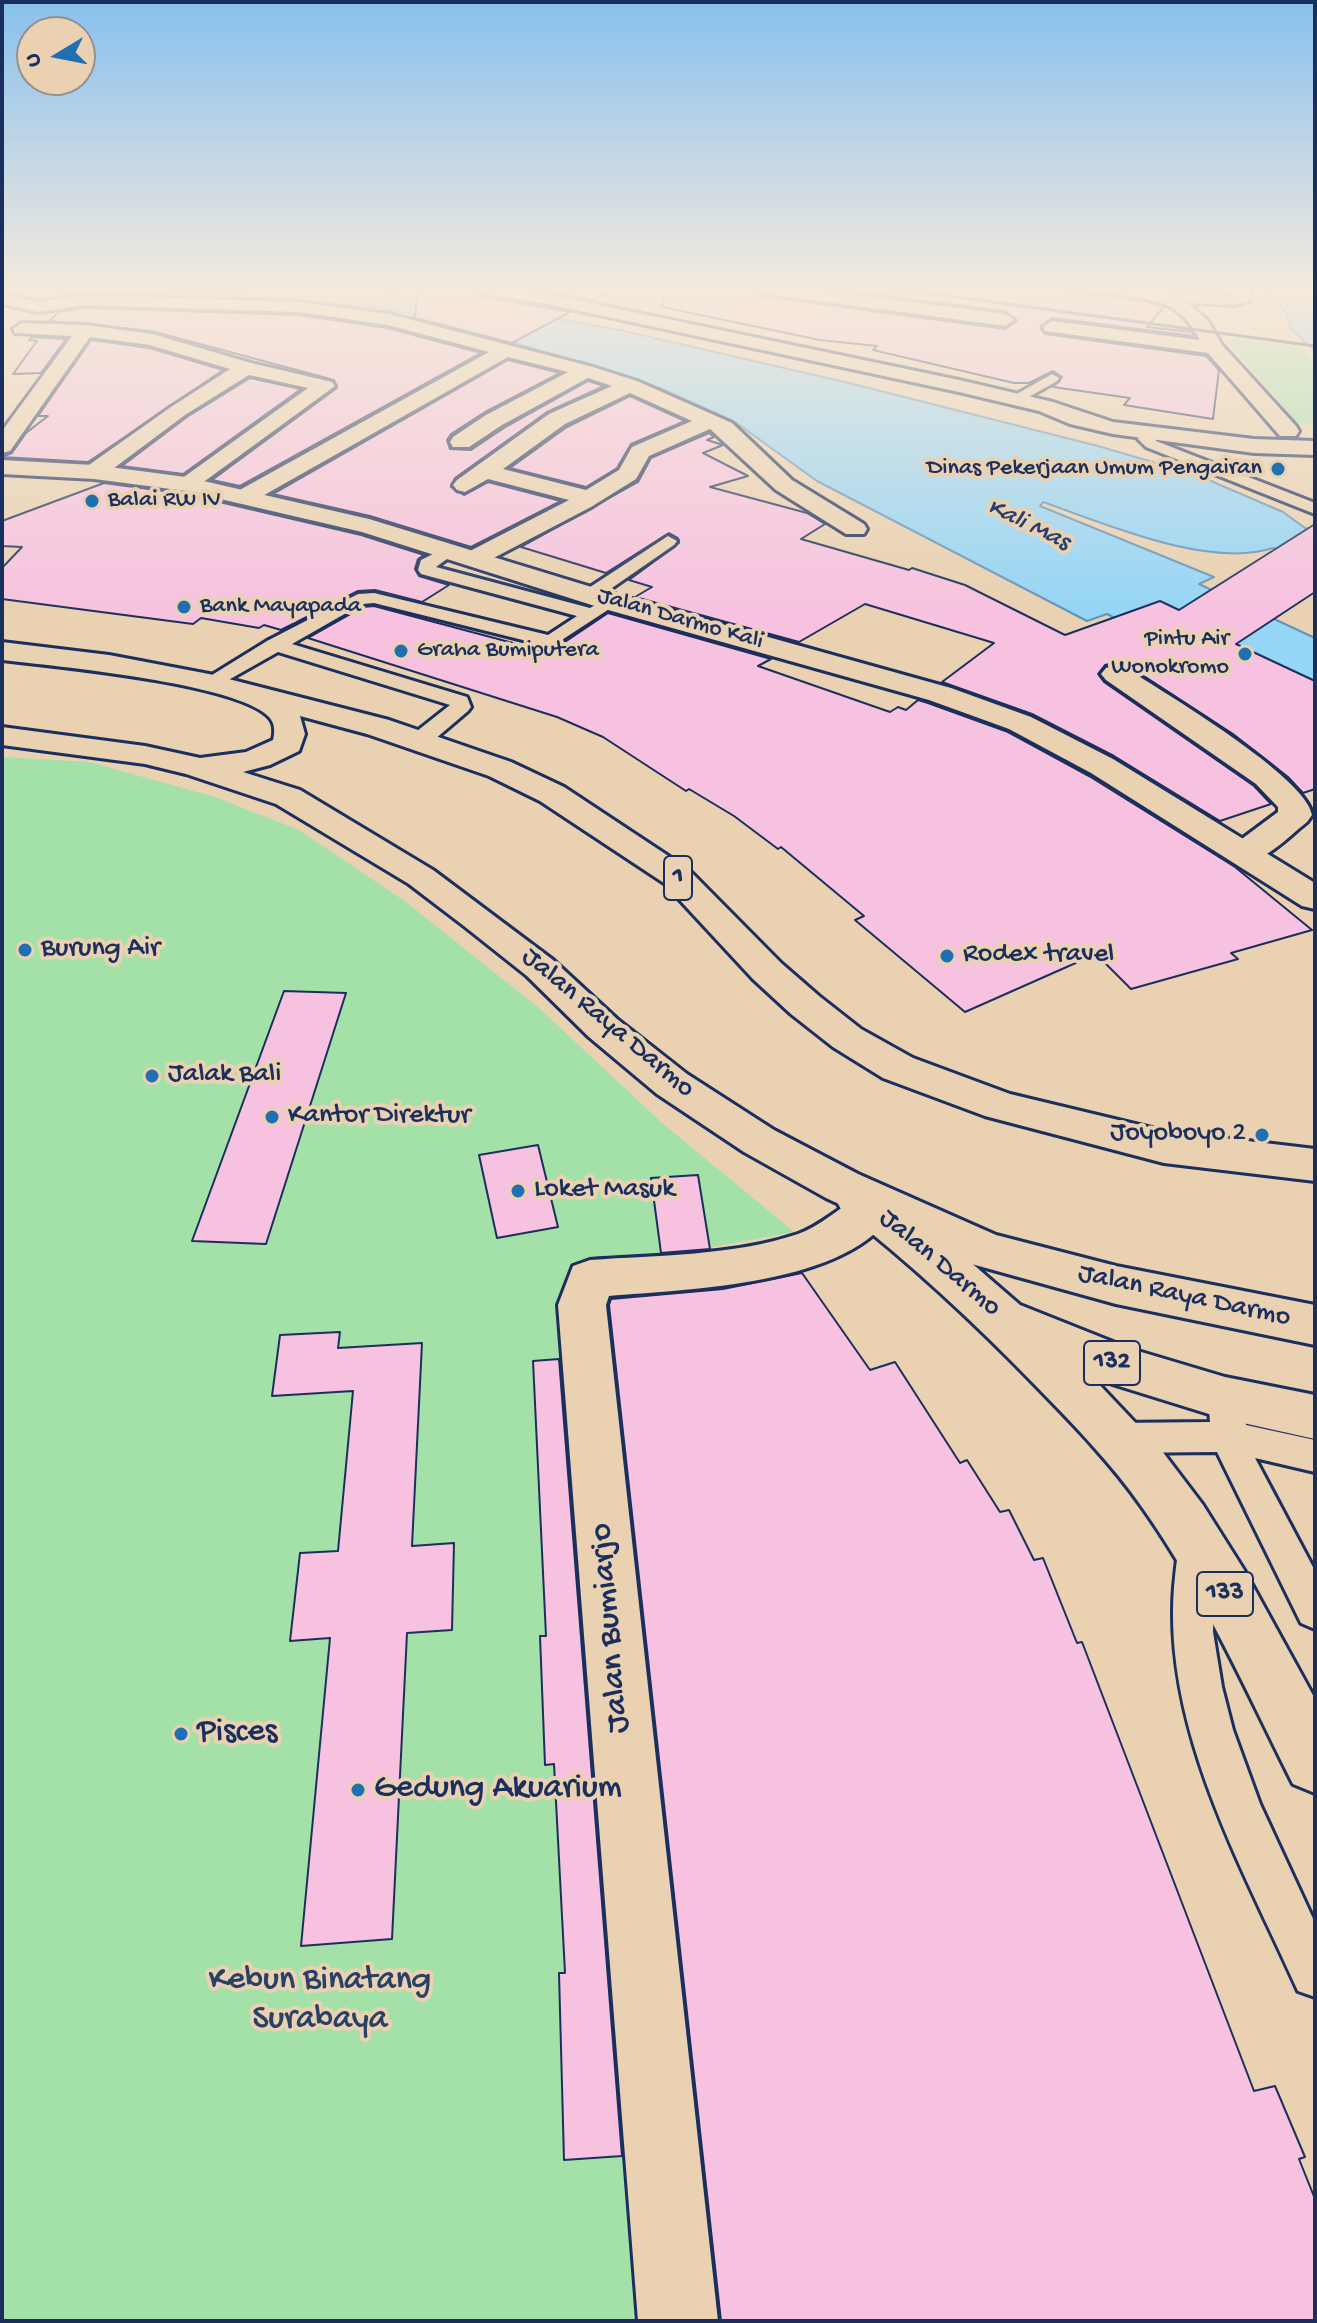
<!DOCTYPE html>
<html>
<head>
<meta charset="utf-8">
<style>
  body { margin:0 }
  #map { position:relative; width:1317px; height:2323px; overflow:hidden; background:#e9d1b1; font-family:"Gochi Hand",sans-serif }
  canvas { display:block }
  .frame { position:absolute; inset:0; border:4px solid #1b2f5e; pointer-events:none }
  .north { position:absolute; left:16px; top:16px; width:80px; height:80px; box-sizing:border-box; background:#e9d1b1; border:2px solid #979090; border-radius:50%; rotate:260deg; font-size:22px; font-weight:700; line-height:32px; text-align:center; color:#1b2f5e }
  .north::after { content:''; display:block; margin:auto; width:28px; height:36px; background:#1f6fb2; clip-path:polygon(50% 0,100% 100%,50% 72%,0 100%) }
</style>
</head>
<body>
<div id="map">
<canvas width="1317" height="2323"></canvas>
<div class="frame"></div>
<div class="north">U</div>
</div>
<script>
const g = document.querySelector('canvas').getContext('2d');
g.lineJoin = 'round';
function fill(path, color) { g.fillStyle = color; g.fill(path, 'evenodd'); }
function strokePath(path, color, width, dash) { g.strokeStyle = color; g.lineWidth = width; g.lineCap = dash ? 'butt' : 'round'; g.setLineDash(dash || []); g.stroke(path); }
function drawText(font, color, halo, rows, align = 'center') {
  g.font = font + ' "Gochi Hand",sans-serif'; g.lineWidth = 8; g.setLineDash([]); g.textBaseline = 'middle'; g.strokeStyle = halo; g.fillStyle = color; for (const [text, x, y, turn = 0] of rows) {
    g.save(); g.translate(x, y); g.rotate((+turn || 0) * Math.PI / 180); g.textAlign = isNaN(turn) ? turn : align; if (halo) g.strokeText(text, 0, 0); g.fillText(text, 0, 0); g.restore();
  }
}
const green = new Path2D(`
  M1226,338L1300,347L1315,361V423H1297Z
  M2,757L89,762L215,797L299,830L406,902L539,1008L661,1122L794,1232L570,1273L604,1629L663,2321H2Z`);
const water = new Path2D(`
  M2,288H379L484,305L624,331L849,383L1098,446L1197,475L1283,512L1305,528L1315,531L1313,561L1273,548C1209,569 1106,524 1043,502L1040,506L1214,577L1199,584L1315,638V720L1107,614L1087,621L817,481L735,422L660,388L446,321L382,308L230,295L145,291L2,293Z
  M1250,288H1315V351L1291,329L1286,314L1274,296Z`);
const building = new Path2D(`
  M418,288H468L480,296L570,312L512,343L412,317H415Z
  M522,288H616L593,300Z
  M664,288H749L761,296L1005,329L1017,321L1005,311L825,288H1057L1148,302L1164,307L1147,327L1192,332L1194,336L1052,318L1040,328L1045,334L1206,356L1219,370L1213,419L1124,405L1130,398L1053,387L1062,377L1053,371L1029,383H1014L873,350L877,346L820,340L662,307Z
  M85,308L299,315L387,328L481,353L240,486L212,480L337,388L334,380L152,331L49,321L59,312Z
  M32,337L66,339L41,373L13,374L37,341L29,340Z
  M91,340L149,348L223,370L88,462L2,457L12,453L26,433L48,416H38Z
  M508,360L560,373L485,412L451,434L447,440L450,449L471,450L504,428L588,381L604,386L547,412L455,478L451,487L464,495L488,482L561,501L471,547L370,516L273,494Z
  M250,378L301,389L183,474L122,466L187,417Z
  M630,396L685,421L631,444L617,468L586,487L510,468L567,427Z
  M709,433L714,437L707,440L723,445L703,453L748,476L710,487L807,513L825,524L801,539L909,570L912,568L965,585L1065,635L1160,601L1179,610L1315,524V592L1236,644L1315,681V789L1303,793L1288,777L1233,734L1127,665L1117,662L1105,665L1098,674L1104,682L1254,786L1271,804L1220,821L1114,756L1032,714L942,682L994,643L865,604L799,642L635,597L652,587L629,580L679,543L678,538L669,533L606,573L521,547L638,482L651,458Z
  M104,483L185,494L361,535L424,555L418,559L415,569L419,576L449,585L422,602L375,590L358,591L281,630L264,625L259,628L201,618L193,624L2,599V568L22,547L2,546V521Z
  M374,606L543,651L553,650L608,613L771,659L758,666L890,712L898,707L906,710L918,700L928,703L1008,732L1089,776L1235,867L1312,930L1231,953L1238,959L1131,989L1096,954L965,1012L855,920L864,916L781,847L778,849L734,816L689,789L686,791L603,737L557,717L308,638L363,607Z
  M284,991L346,993L266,1244L192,1241Z
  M538,1145L558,1227L497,1238L479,1155Z
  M698,1175L710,1249L661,1253L651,1178Z
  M802,1273L870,1370L895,1362L960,1463L967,1460L1000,1512L1009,1510L1034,1560L1043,1558L1077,1643L1082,1642L1254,2091L1275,2086L1305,2157L1299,2159L1315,2199V2321H721L609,1305L611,1299L723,1289Z
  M340,1332L338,1348L422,1343L412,1546L454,1543L452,1630L407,1633L392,1939L301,1946L330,1638L290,1641L300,1553L338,1551L353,1391L272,1396L280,1335Z
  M559,1359L622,2156L564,2160L559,1973H565L554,1764L545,1765L540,1636H546L533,1361Z`);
const lane = new Path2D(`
  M1052,374L1059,378L1057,381L1020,402H1010L1008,399Z
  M1147,430L1152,431L1156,441L1315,503V514L1146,447L1138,439L1142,431Z
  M668,536L677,541L674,545L596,599H584L581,595L584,591Z
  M449,546L458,551L436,567L590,608L611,596L620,602L551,647L374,603L362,604L292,644L467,697L471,707L468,711L428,745H412L409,740L412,735L450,705L278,652L216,687L209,689L199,683L267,641L358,594L374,593L548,635L577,616L421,574L418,570L421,560Z
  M1225,1383L1237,1388L1242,1398L1246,1425L1315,1440V1472L1255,1458L1315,1571V1629L1301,1623L1217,1452L1117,1453L1104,1449L1099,1438L1104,1427L1117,1423L1210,1422L1208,1398L1213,1388Z
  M1196,1535L1209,1540L1215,1552L1213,1632L1222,1687L1233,1730L1260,1804L1315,1923V1997L1298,1991C1242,1866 1163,1729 1174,1587C1176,1570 1176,1555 1183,1540Z`);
const street = new Path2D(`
  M752,288H801L1005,314L1014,320L1005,326L761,293Z
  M1099,288L1233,295V288H1251L1249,301L1235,305L1188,303L1208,321L1222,345L1296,426L1299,431L1296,436H1280L1208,353L1045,331L1043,327L1052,321L1200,340C1180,303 1162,301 1123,295C1114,294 1106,294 1099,288Z
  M2,294L38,302L85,295L299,302L389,314L593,367L637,381L732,423L792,480L864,524L867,529L864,534H846L776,490L710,429L649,456L636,479L591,507L484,563H466L462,558L466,553L569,500L488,479L465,492L457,490L453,485L457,480L549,414L612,386L588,378L502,425L469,447H453L450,442L453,437L486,415L568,372L508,357L252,502H236L232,497L236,492L489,352L388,325L299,312L85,305L38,312L2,304ZM630,393L692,421L632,447L619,470L586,490L503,469L565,424Z
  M22,323L85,325L152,334L251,363L332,382L335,386L194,489H178L174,484L308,388L249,375L185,415L102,477H86L83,472L86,467L171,407L230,369L150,345L90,337L10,451L2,453V431L72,336L15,333L13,329Z
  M1116,665L1126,668C1163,692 1307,777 1312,815L1307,822C1285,839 1260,869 1231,861L1226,854L1231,847L1278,812V807L1256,784L1106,680L1101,674L1106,668Z
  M872,1192L888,1197L895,1209C852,1286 687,1289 609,1296L606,1305L718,2321H638L558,1305L573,1266L590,1260C658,1255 732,1256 798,1234C826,1224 844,1201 872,1192Z`);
const secondary = new Path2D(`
  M2,460L94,465L186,477L369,519L621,596L951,688L1031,717L1113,759L1315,883V909L1302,906L1091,773L1009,729L929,700L601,608L362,532L186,491L94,479L2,474Z`);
const primary = new Path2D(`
  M857,1180L873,1185L938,1234L1020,1305L1128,1348L1225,1377L1315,1395V1439L1225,1419L1093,1378L1162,1451L1203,1505L1244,1570L1315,1699V1793L1293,1784C1246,1690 1203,1593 1142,1507C1112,1464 1075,1426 1038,1388C976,1324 912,1264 841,1209L834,1197L841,1185Z`);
const highway = new Path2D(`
  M471,288L538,292L959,380L1053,402L1113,422L1254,439L1315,441V455L1254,453L1113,434L1070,424L1039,411L959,392L538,302L480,293Z
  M2,642L109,655L209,674L389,720L511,762L564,787L688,869L781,963L819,996L861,1029L913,1058L1010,1094L1164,1131L1315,1149V1181L1164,1163L985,1116L883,1078L833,1047L791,1014L753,979L664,883L540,801L489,776L367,734L300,716L305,734L299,751L270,765L243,772L300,790L433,870L553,960L617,1019L687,1074L774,1130L858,1174L996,1235L1116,1266L1315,1305V1345L1116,1304L968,1263L826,1198L744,1152L657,1094L589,1037L527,976L464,926L409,884L276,804L186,774L145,764L2,745V727L145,746L200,758L246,752L273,740C275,732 275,723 269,717C237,683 54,666 2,660Z`);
const rail = new Path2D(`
  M890,288L1315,346`);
const markers = [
  [1278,469,8,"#1f6fb2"],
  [92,501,8,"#1f6fb2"],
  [184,607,8,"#1f6fb2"],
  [401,651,8,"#1f6fb2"],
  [1245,654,8,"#1f6fb2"],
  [25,950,8,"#1f6fb2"],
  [947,956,8,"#1f6fb2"],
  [152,1076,8,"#1f6fb2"],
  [272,1117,8,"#1f6fb2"],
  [1262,1135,8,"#1f6fb2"],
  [518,1191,8,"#1f6fb2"],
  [181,1734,8,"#1f6fb2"],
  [358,1790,8,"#1f6fb2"]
];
const farPoinames = [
  ["Dinas Pekerjaan Umum Pengairan",1262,469,"right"],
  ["Balai RW IV",108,501],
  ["Bank Mayapada",200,607],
  ["Pintu Air",1229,640,"right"],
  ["Wonokromo",1229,668,"right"],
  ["Graha Bumiputera",417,651]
];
const farStreetnames = [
  ["Jalan Darmo Kali",680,620,16]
];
const farWaternames = [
  ["Kali Mas",1028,526,26]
];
const shields = [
  [678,878,28],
  [1112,1363,56],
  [1225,1594,56]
];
const shieldNames = [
  ["1",678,878],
  ["132",1112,1363],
  ["133",1225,1594]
];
const poiNames = [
  ["Burung Air",41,950],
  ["Rodex travel",963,956],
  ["Jalak Bali",168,1076],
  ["Kantor Direktur",288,1117],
  ["Joyoboyo 2",1246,1135,"right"],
  ["Loket Masuk",534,1191]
];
const streetNames = [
  ["Jalan Raya Darmo",607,1024,40],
  ["Jalan Darmo",939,1264,40],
  ["Jalan Raya Darmo",1184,1297,12]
];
const nearStreetnames = [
  ["Jalan Bumiarjo",612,1628,-95]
];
const nearPoinames = [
  ["Pisces",197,1734],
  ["Gedung Akuarium",374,1790]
];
const nearParknames = [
  ["Kebun Binatang",320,1982],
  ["Surabaya",320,2021]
];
fill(green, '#a3e1a9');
fill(water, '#95d5f6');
strokePath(water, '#6493b9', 2);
fill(building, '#f7c2df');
strokePath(building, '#1b2f5e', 2);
strokePath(lane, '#1b2f5e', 6);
strokePath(street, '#1b2f5e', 6);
strokePath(secondary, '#1b2f5e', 6);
strokePath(primary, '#1b2f5e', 6);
strokePath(highway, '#1b2f5e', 6);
fill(lane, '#e9d1b1');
fill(street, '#e9d1b1');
fill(secondary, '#e9d1b1');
fill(primary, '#e9d1b1');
fill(highway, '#e9d1b1');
strokePath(rail, '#1b2f5e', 3);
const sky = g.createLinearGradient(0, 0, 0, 613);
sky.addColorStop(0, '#87c1ee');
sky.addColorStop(0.47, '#f5eadc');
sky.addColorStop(1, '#f5eadc00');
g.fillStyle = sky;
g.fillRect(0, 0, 1317, 613);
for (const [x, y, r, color] of markers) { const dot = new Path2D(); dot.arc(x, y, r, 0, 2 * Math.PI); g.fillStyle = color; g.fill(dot); strokePath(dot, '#e9d1b1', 3); }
drawText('24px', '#1b2f5e', '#e9d1b1', farPoinames, 'left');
drawText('24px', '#1b2f5e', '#e9d1b1', farStreetnames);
drawText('italic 26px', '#27406d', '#e9d1b1', farWaternames);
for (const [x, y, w] of shields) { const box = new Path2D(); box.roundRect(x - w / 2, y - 22, w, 44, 6); g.fillStyle = '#e9d1b1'; g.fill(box); strokePath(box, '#1b2f5e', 2); }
drawText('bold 26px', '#1b2f5e', null, shieldNames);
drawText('28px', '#1b2f5e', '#e9d1b1', poiNames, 'left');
drawText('28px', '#1b2f5e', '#e9d1b1', streetNames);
drawText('34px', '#1b2f5e', '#e9d1b1', nearStreetnames);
drawText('34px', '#1b2f5e', '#e9d1b1', nearPoinames, 'left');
drawText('34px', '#294166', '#e9d1b1', nearParknames);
</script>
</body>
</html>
